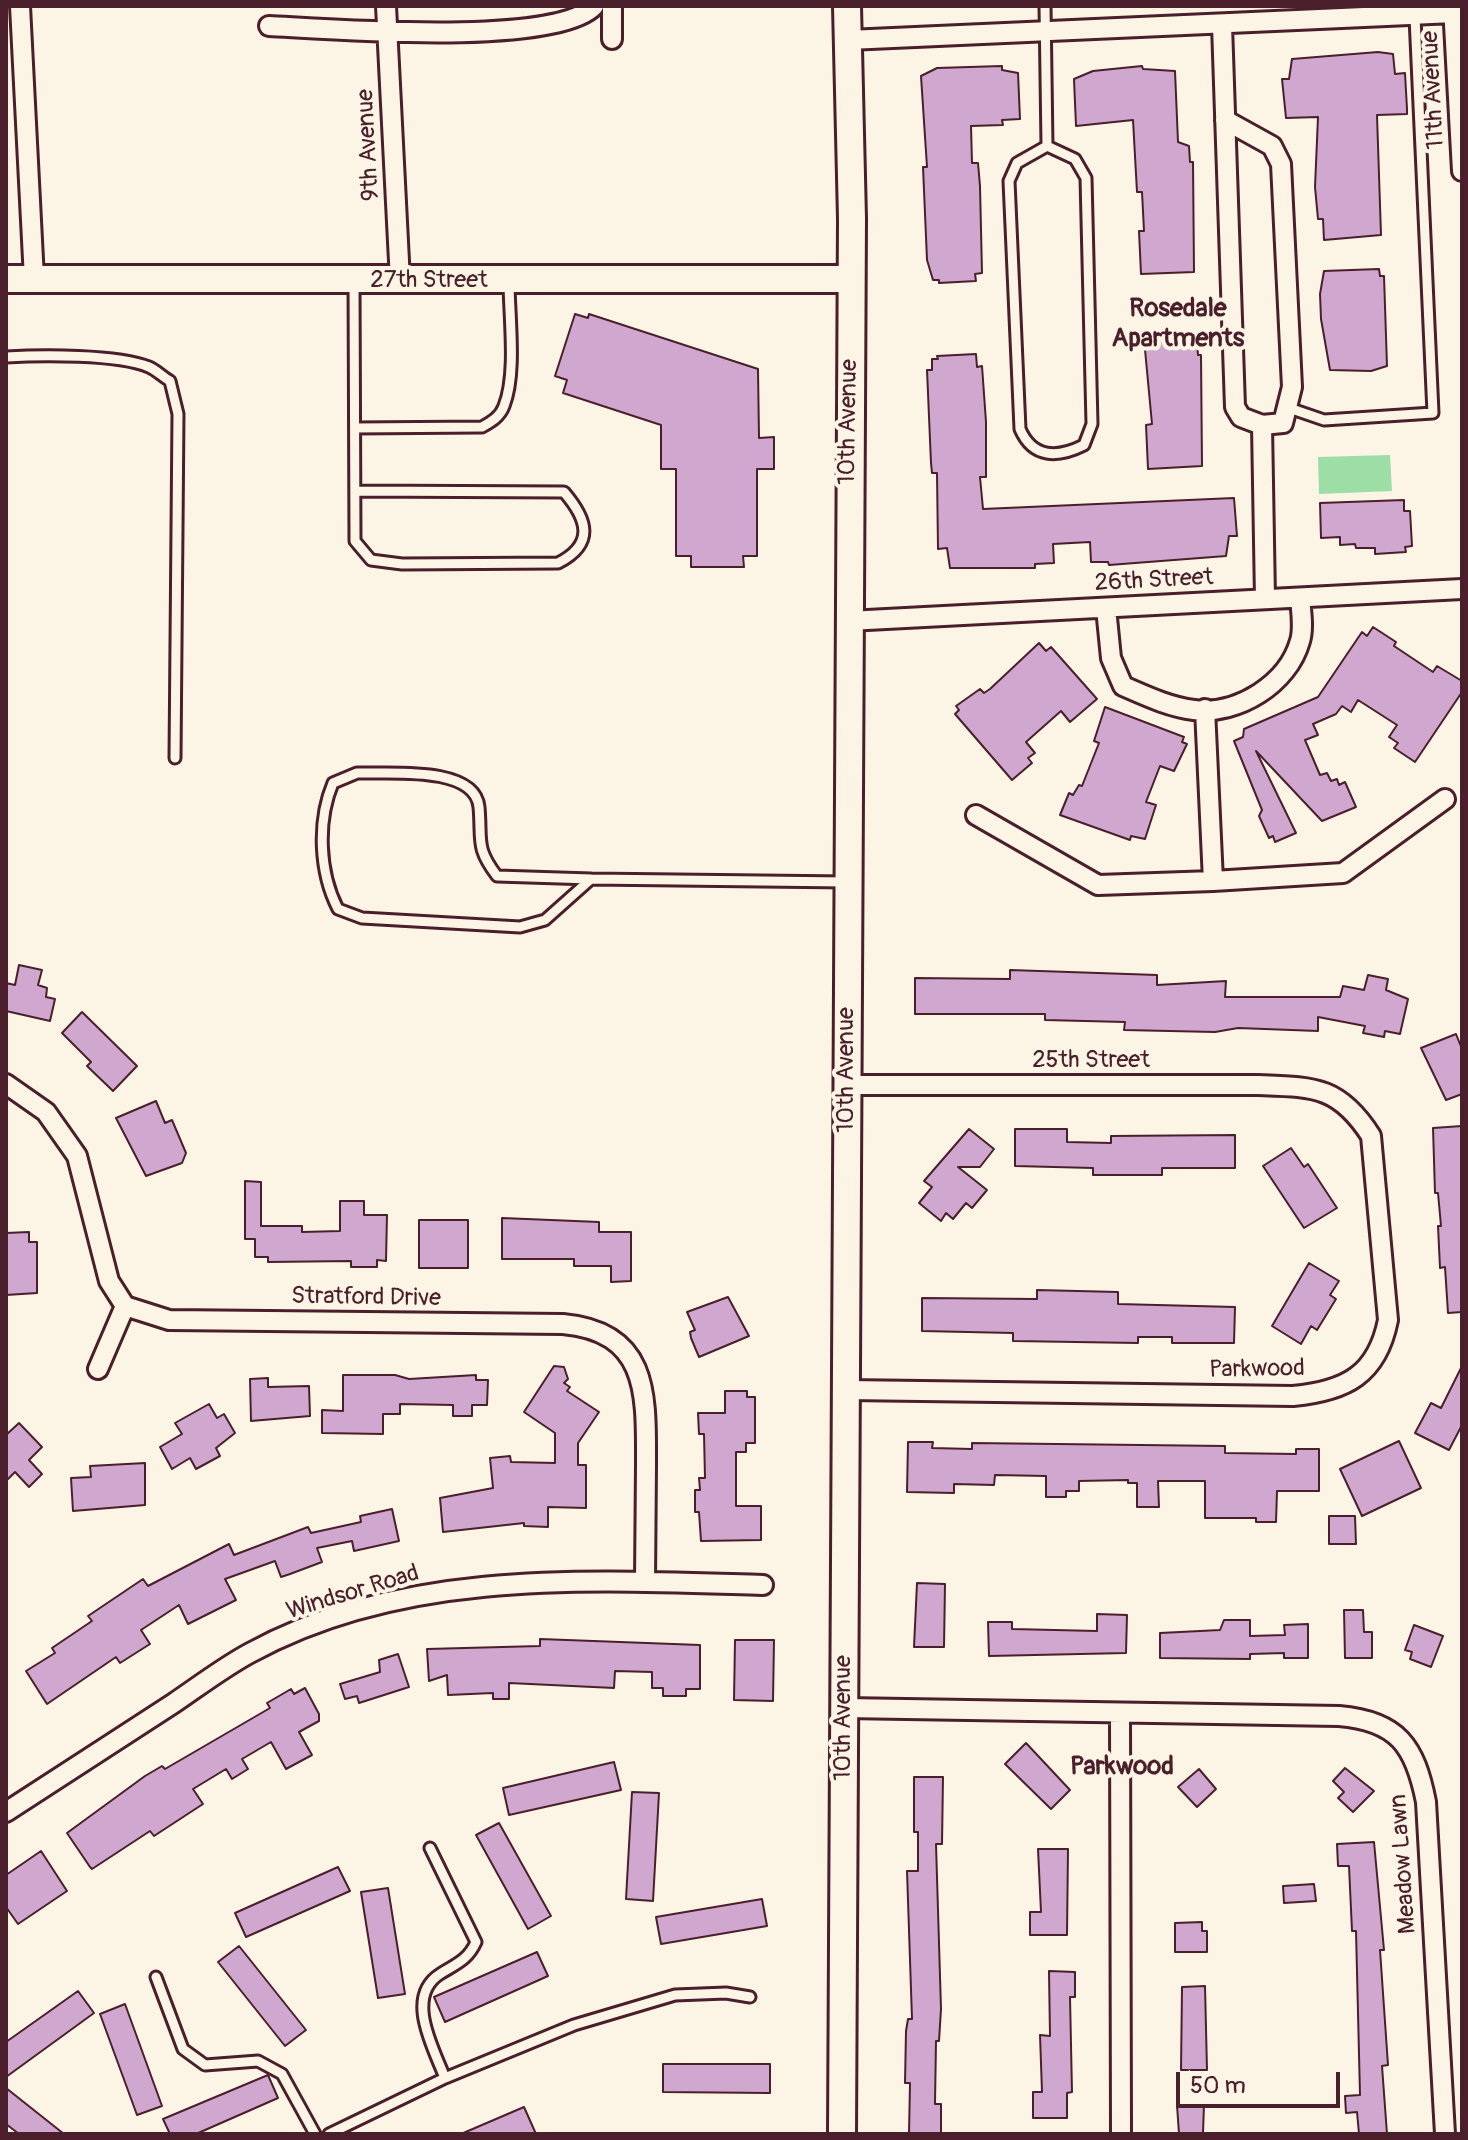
<!DOCTYPE html>
<html>
<head>
<meta charset="utf-8">
<style>
  body { margin:0 }
  #map { position:relative; width:1468px; height:2140px; overflow:hidden; background:#fcf5e5; font-family:Pangolin,sans-serif }
  canvas { display:block }
  .frame { position:absolute; inset:0; border:8px solid #4a1f2b; pointer-events:none }
  .scale { position:absolute; left:1176px; top:2072px; width:164px; height:36px; box-sizing:border-box; border:4px solid #4a1f2b; border-top:0; padding-left:10px; font-size:24px; line-height:28px; white-space:nowrap; color:#4a1f2b; -webkit-text-stroke:6px #fcf5e5; paint-order:stroke }
</style>
</head>
<body>
<div id="map">
<canvas width="1468" height="2140"></canvas>
<div class="frame"></div>
<div class="scale">50 m</div>
</div>
<script>
const g = document.querySelector('canvas').getContext('2d');
g.lineJoin = 'round';
function fill(path, color) { g.fillStyle = color; g.fill(path, 'evenodd'); }
function strokePath(path, color, width, dash) { g.strokeStyle = color; g.lineWidth = width; g.lineCap = dash ? 'butt' : 'round'; g.setLineDash(dash || []); g.stroke(path); }
function drawText(font, color, halo, rows, align = 'center') {
  g.font = font + ' Pangolin,sans-serif'; g.lineWidth = 8; g.setLineDash([]); g.textBaseline = 'middle'; g.strokeStyle = halo; g.fillStyle = color; for (const [text, x, y, turn = 0] of rows) {
    g.save(); g.translate(x, y); g.rotate((+turn || 0) * Math.PI / 180); g.textAlign = isNaN(turn) ? turn : align; if (halo) g.strokeText(text, 0, 0); g.fillText(text, 0, 0); g.restore();
  }
}
const green = new Path2D(`
  M1390,455L1392,491L1319,494L1318,457Z`);
const building = new Path2D(`
  M1378,52L1393,54L1395,74L1405,73L1407,109V114L1377,115L1381,235L1324,240L1323,219H1318L1315,187L1318,117L1286,118L1282,79H1289L1292,59Z
  M1002,66V70L1018,73L1020,119L1002,120L1003,125L971,126L972,163H978L980,186L982,273L975,274L976,281L939,283V280H933L927,260L923,167H927L921,76L937,68Z
  M1142,66L1143,69L1175,71L1178,142L1189,146L1190,162H1193L1194,272L1141,274L1139,231H1144L1142,192H1137L1133,120L1076,126L1074,79L1093,71Z
  M1379,269L1380,276H1384L1387,366L1371,371L1330,370L1321,319L1320,294L1324,271Z
  M575,314L588,318L589,314L758,369L759,438L774,437V469H757V556H743L744,567H691V556H676V469H661V425L563,393L567,380L555,376Z
  M1191,336V341H1197L1198,355H1201L1202,466L1148,469L1146,425L1152,424L1144,339Z
  M976,354L977,367L982,366L986,422V477H980L983,509L1234,498L1237,536H1229L1226,556L1109,565L1108,562H1091L1090,542L1053,544L1054,563L1035,564V568H950L947,548L938,549L937,473H932L931,463L927,370H932V359H938L937,356Z
  M1404,500V511H1410L1412,546L1405,547L1406,552L1375,554V548H1356L1355,544L1340,545V537L1321,538L1320,503Z
  M1373,627L1396,642L1394,646L1433,672L1437,666L1462,681V692L1415,762L1394,748L1398,743L1389,737L1397,725L1358,700L1351,712L1342,706L1336,714L1313,724L1318,735L1305,740L1320,775L1327,773L1331,781L1337,779L1339,785L1345,782L1356,807L1322,821L1256,751L1296,833L1275,842L1273,836L1269,838L1259,816L1262,810L1234,741L1243,737L1244,729L1318,697L1362,632L1367,636Z
  M1039,643L1046,651L1051,647L1097,699L1070,722L1061,711L1026,742L1035,753L1028,758L1032,763L1012,780L955,714L959,710L956,706L980,689L984,693L990,689Z
  M1105,707L1184,737L1182,742L1187,744L1174,771L1160,766L1146,802L1156,805L1145,839L1131,836L1130,840L1060,815L1069,793L1073,795L1079,785L1082,786L1099,743L1094,741Z
  M19,965L42,970L38,985L47,988L46,997L55,999L50,1021L6,1011V983L15,985Z
  M1010,970L1157,975V985L1226,981L1225,997H1340L1343,986L1364,990L1368,975L1388,979L1386,990L1408,999L1400,1034L1385,1031L1384,1037L1363,1033L1365,1026L1318,1017V1031L1238,1028L1215,1032L1124,1030L1125,1022L1045,1020V1014H915V978L1010,979Z
  M82,1012L137,1066L113,1091L87,1066L91,1062L62,1033Z
  M1456,1034L1462,1049V1094L1446,1100L1421,1048Z
  M156,1101L165,1123L172,1120L186,1153L182,1163L146,1176L116,1118Z
  M1462,1126V1312L1448,1313L1445,1267L1440,1268L1438,1226H1441L1438,1193H1435L1433,1128Z
  M969,1129L994,1149L980,1167H958L987,1190L972,1208L966,1203L953,1219L946,1213L941,1221L919,1203L932,1187L924,1181Z
  M1015,1129H1067V1142L1111,1143V1136L1235,1135V1168H1162V1175H1093V1168L1015,1166Z
  M1291,1148L1304,1167L1308,1164L1337,1208L1304,1228L1263,1166Z
  M245,1181L261,1182V1226H302V1232L340,1231V1201H364V1215H387L386,1261L377,1260V1267H351V1261L268,1262V1257H255V1239H245Z
  M502,1218L599,1222V1232H631V1281L611,1282V1266H574V1259H502Z
  M419,1220H468V1268H419Z
  M29,1232V1242H37V1293L6,1295V1233Z
  M1309,1263L1339,1281L1330,1295L1336,1299L1317,1330L1311,1326L1301,1344L1272,1326Z
  M1037,1290L1118,1292V1304L1235,1307L1234,1343H1172V1337H1138V1343L1013,1341V1333L922,1331V1298L1037,1299Z
  M728,1297L749,1336L699,1357L691,1338L690,1332L695,1330L687,1312Z
  M554,1366L564,1367L568,1379L564,1383L570,1387L567,1391L599,1412L578,1443V1465H586V1508L548,1507V1527L524,1526V1523L443,1532L440,1498L493,1488L490,1458L510,1456L511,1462L555,1463V1433L524,1412Z
  M1462,1366V1425L1449,1450L1415,1433L1431,1403L1441,1408Z
  M343,1375H395L409,1379L476,1375V1380H488L487,1405H472V1416H453V1405L400,1404V1414H383V1434L322,1433V1410L343,1411Z
  M268,1378V1387L309,1386L310,1416L251,1421L250,1379Z
  M725,1391H747V1397H755V1443H746V1452H736V1506H761V1540L701,1541L699,1512H695V1490H700L699,1478H705L704,1434H699L698,1413H725Z
  M209,1404L217,1418L224,1414L235,1433L216,1448L220,1456L196,1469L190,1458L172,1469L160,1447L182,1434L175,1423Z
  M19,1423L42,1447L29,1460L42,1474L29,1487L15,1472L6,1481V1435Z
  M1399,1441L1421,1488L1362,1516L1340,1469Z
  M908,1442H933L932,1448L972,1449V1443L1225,1446V1453L1296,1454V1449H1319V1491H1277L1276,1522H1256V1518H1205V1481H1158L1159,1507H1137V1483H1128V1480L1079,1481V1491H1066V1497H1046V1476L995,1475L994,1485L954,1484V1493L907,1492Z
  M145,1463V1505L73,1511L71,1478L91,1477L90,1466Z
  M392,1509L399,1541L354,1551L352,1541L317,1548L322,1562L290,1574L281,1577L275,1561L225,1579L236,1600L188,1624L179,1605L141,1630L150,1644L120,1663L116,1657L47,1704L26,1671L55,1653L52,1648L92,1621L88,1616L143,1579L148,1586L229,1544L234,1555L308,1527L311,1533L361,1522L360,1516Z
  M1329,1516H1355L1356,1544H1329Z
  M917,1583L945,1584L944,1647H914Z
  M1344,1610H1363L1364,1632H1372V1658H1345Z
  M1097,1614L1127,1615L1126,1653L989,1656L988,1622H1012V1629L1097,1631Z
  M1224,1620H1250V1636L1285,1635L1284,1625L1308,1624V1658H1284V1653L1250,1654V1659L1160,1658V1633L1220,1630Z
  M1414,1625L1443,1636L1431,1667L1410,1659L1412,1652L1405,1650Z
  M540,1639L700,1645V1689H686V1696H663V1688H652V1672L615,1671L614,1688L509,1683V1699H493V1693L448,1695L447,1675L429,1681L427,1649L540,1646Z
  M735,1640H774L773,1701L734,1700Z
  M398,1654L409,1687L359,1703L357,1696L345,1699L340,1684L380,1672L379,1660Z
  M305,1688L319,1714V1721L299,1732L312,1755L286,1769L271,1742L242,1759L248,1769L232,1779L226,1769L193,1789L203,1804L154,1836L150,1831L92,1869L90,1867L67,1833L145,1776L162,1766L165,1769L270,1708L267,1703L291,1689L294,1694Z
  M1026,1743L1070,1790L1051,1809L1005,1764Z
  M614,1762L621,1790L509,1815L503,1788Z
  M1345,1768L1374,1791L1353,1812L1338,1798L1344,1792L1333,1781Z
  M1199,1769L1216,1789L1197,1807L1178,1787Z
  M914,1777H943L942,1844H936L941,2009L939,2041H936L935,2104H941V2134H909L910,2083H905L906,2031L908,2019H912L907,1871H918V1832H914Z
  M632,1792L659,1793L653,1901L626,1899Z
  M499,1823L551,1916L528,1929L476,1835Z
  M1374,1842L1384,1950H1380L1388,2065L1382,2066L1387,2134H1359L1357,2112L1346,2113L1345,2096L1360,2095L1356,1931H1352L1349,1866H1338L1337,1844Z
  M1038,1849H1068L1067,1935H1030V1912H1041Z
  M41,1851L67,1891L18,1924L6,1907V1875Z
  M338,1867L350,1891L246,1937L235,1913Z
  M1314,1884L1316,1901L1284,1903L1283,1886Z
  M388,1888L405,1994L378,1998L361,1892Z
  M762,1899L767,1926L661,1944L656,1917Z
  M1202,1922V1931H1207V1952H1175V1923Z
  M239,1946L306,2030L285,2046L218,1962Z
  M537,1952L548,1976L445,2022L434,1997Z
  M1049,1971L1075,1972V1997H1070L1072,2092L1067,2093V2118H1033V2092H1042L1040,2035L1050,2036Z
  M1205,1986L1207,2070H1181L1182,1987Z
  M78,1991L94,2013L6,2077V2042Z
  M125,2004L162,2106L137,2115L100,2014Z
  M663,2064H770V2093L663,2092Z
  M268,2075L278,2098L196,2134H170L163,2119Z
  M6,2088L64,2134H19L6,2124Z
  M1177,2105H1204L1203,2133L1179,2134Z
  M524,2107L536,2134H461Z`);
const lane = new Path2D(`
  M1045,6L1047,146L1017,163L1009,181L1020,429C1033,459 1058,458 1084,445L1092,424L1086,178L1075,159L1047,146
  M354,281L355,541L371,560L402,564L558,563C595,544 588,520 564,492L355,491
  M6,357C41,355 117,354 149,367C156,370 163,377 170,381L178,414L175,758
  M1289,408L1324,420L1433,413L1415,17
  M355,428L482,427C491,422 500,417 504,406C517,373 509,317 509,281
  M357,773C387,774 475,765 479,807C482,841 475,847 497,876L591,879L545,920L520,927L362,918L338,909C319,872 317,821 333,783Z
  M591,879L847,882
  M430,1848L476,1942C468,1960 456,1964 440,1974C404,1997 434,2049 445,2078
  M156,1977L183,2049L205,2065L258,2061L282,2074L315,2134
  M329,2134L445,2078L574,2025L675,1995L726,1993L750,1997`);
const street = new Path2D(`
  M20,6L34,279
  M386,6L400,281
  M612,6V39
  M1453,6L1462,171
  M1222,25L1235,407L1241,417L1262,425L1265,599
  M269,26C330,29 556,47 594,6
  M848,40L1454,13
  M1225,120L1272,146L1281,164L1292,387L1283,423L1262,425
  M1106,608L1111,658L1123,686C1146,696 1169,707 1194,710C1238,715 1288,684 1300,641C1304,628 1301,611 1300,598
  M848,621L1462,589
  M1205,709L1213,881
  M976,815L1098,885L1213,881L1343,873L1445,799
  M6,1084L46,1112L77,1156L109,1281L125,1306L169,1320L563,1324C650,1332 646,1396 646,1465C646,1504 645,1543 645,1582
  M846,1085H1258C1314,1087 1339,1086 1371,1136L1388,1320C1377,1375 1346,1391 1293,1396L847,1390
  M98,1369L125,1306
  M844,1708L1339,1716C1398,1721 1415,1746 1426,1802L1445,2134
  M1120,1714L1121,2134
  M6,1812C62,1776 118,1739 174,1703C199,1686 224,1667 250,1653C404,1568 594,1580 763,1585`);
const secondary = new Path2D(`
  M6,279H851
  M842,2134L852,219L847,6`);
const streetNames = [
  ["11th Avenue",1434,90,-93],
  ["9th Avenue",369,145,-93],
  ["27th Street",429,281],
  ["10th Avenue",849,422,-89],
  ["26th Street",1154,581,-3],
  ["25th Street",1091,1061],
  ["10th Avenue",847,1070,-90],
  ["Stratford Drive",366,1298,1],
  ["Parkwood",1257,1370,-1],
  ["Windsor Road",353,1593,-17],
  ["10th Avenue",844,1718,-90],
  ["Meadow Lawn",1404,1864,-94]
];
const neighbourhoodNames = [
  ["Rosedale",1178,309],
  ["Apartments",1178,339],
  ["Parkwood",1122,1767]
];
fill(green, '#9ddda6');
fill(building, '#d0a8cf');
strokePath(building, '#4a1f2b', 2);
strokePath(lane, '#4a1f2b', 15);
strokePath(street, '#4a1f2b', 24);
strokePath(secondary, '#4a1f2b', 32);
strokePath(lane, '#fcf5e5', 9);
strokePath(street, '#fcf5e5', 18);
strokePath(secondary, '#fcf5e5', 26);
drawText('24px', '#4a1f2b', '#fcf5e5', streetNames);
drawText('bold 26px', '#4a1f2b', '#fcf5e5', neighbourhoodNames);
</script>
</body>
</html>
